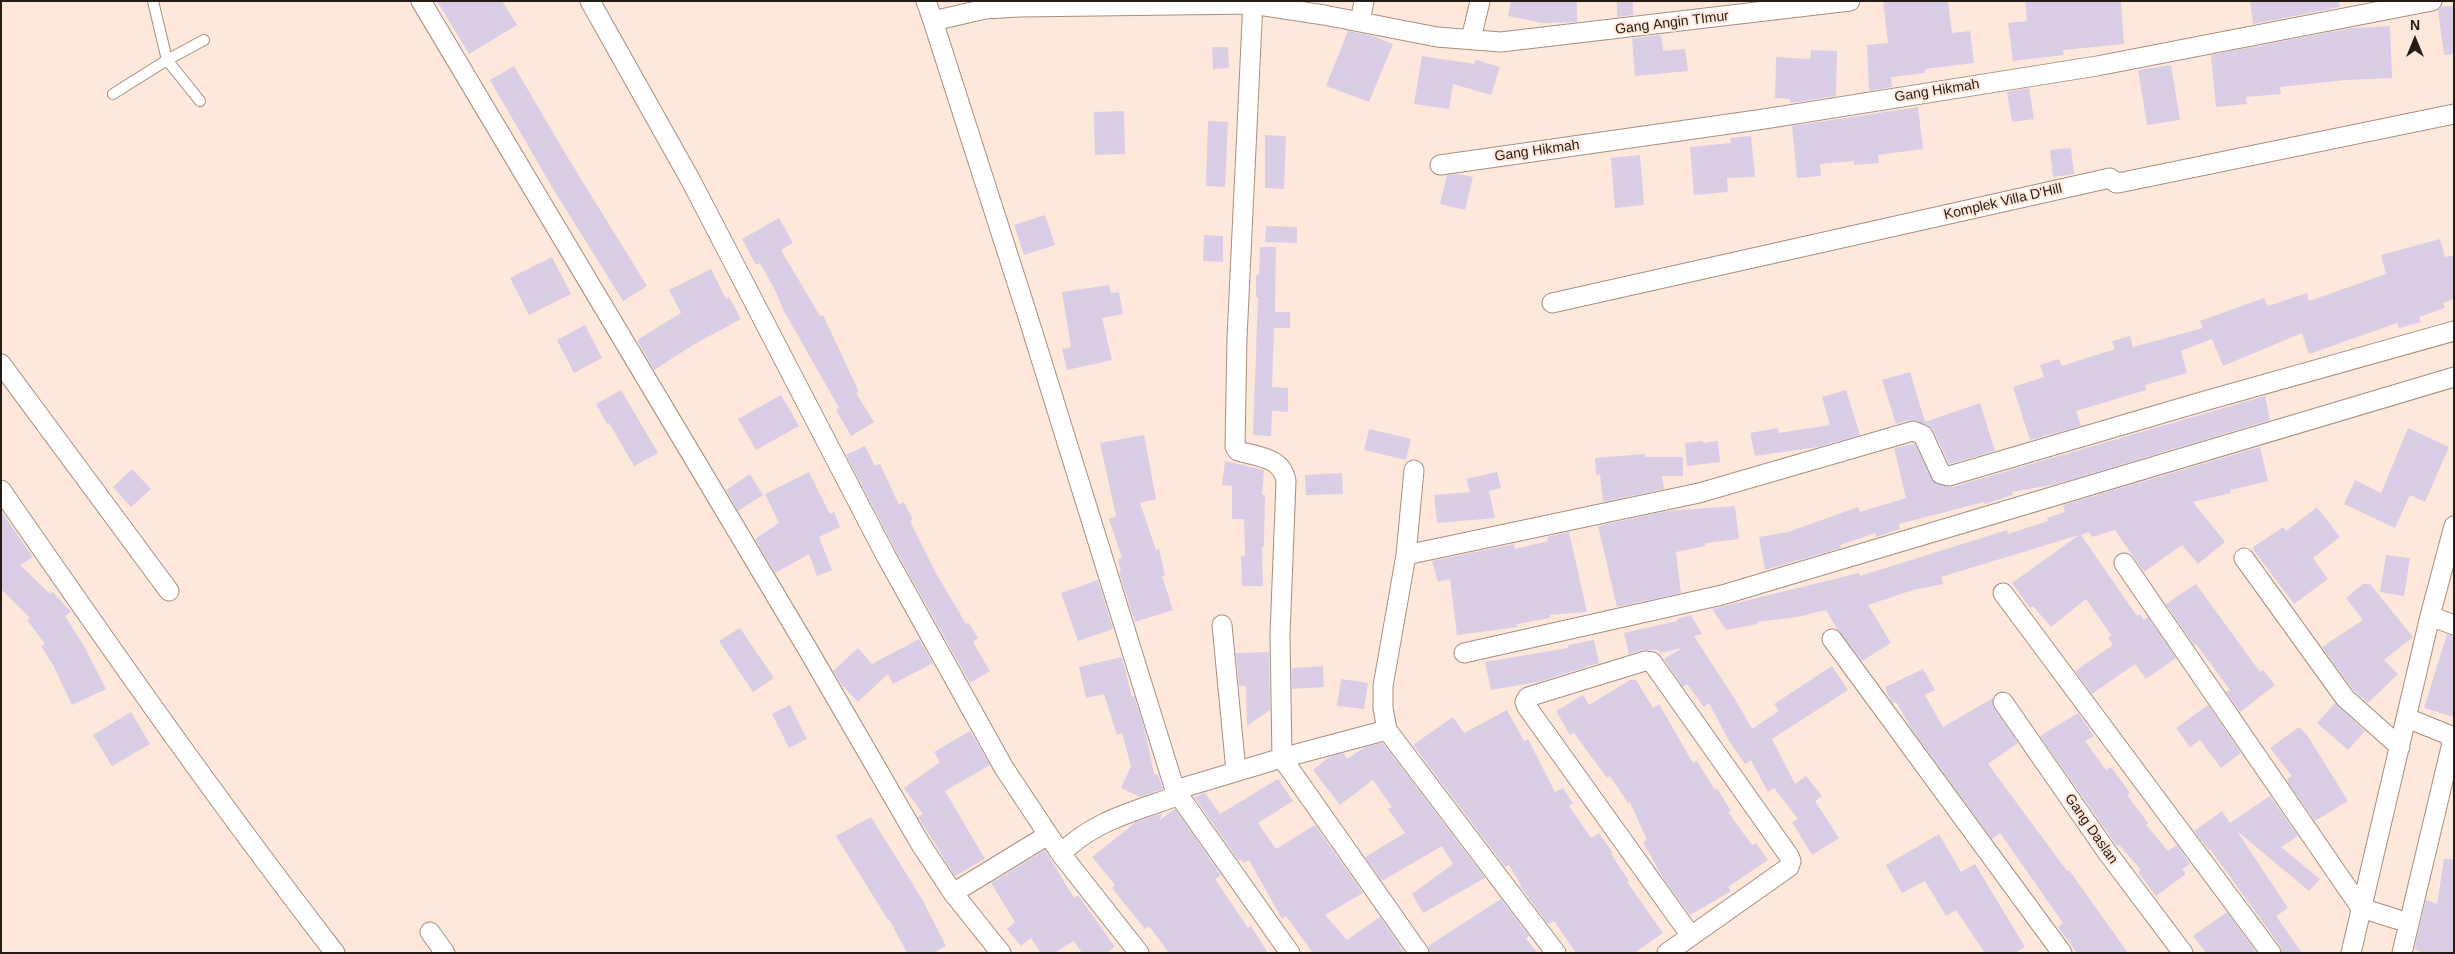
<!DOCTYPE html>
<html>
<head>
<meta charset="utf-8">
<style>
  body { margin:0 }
  #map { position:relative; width:2455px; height:954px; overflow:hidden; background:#fee8db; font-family:Arial,sans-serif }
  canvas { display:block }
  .frame { position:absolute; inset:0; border:2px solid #251c16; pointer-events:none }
  .north { position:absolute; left:2390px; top:15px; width:50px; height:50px; -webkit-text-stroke:4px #fee8db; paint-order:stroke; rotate:0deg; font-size:14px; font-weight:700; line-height:20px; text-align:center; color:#251c16 }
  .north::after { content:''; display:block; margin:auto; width:18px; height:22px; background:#251c16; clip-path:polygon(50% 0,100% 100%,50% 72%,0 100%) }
</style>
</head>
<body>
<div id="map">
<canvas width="2455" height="954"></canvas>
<div class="frame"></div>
<div class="north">N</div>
</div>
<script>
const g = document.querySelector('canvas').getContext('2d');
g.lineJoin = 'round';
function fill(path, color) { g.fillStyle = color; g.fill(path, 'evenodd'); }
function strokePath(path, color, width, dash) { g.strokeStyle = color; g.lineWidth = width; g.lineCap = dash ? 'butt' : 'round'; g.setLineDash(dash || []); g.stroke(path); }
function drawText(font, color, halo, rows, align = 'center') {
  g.font = font + ' Arial,sans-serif'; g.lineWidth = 4.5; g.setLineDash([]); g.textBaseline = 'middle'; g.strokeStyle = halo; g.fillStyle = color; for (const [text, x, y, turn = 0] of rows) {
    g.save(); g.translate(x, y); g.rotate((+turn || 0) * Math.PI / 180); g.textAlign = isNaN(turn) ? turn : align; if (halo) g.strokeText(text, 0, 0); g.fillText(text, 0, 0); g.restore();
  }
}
const building = new Path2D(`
  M437,1H502L517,25L469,54Z
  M1511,1H1577V22L1543,23L1508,16Z
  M1617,1H1633V15L1617,17Z
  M1883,1H1948L1952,33L1970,31L1974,63L1925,69V73L1891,77L1892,87L1869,91L1867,45L1888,43Z
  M2025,1H2121L2124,44L2063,50L2064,55L2013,61L2008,23L2027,21Z
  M2250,1H2339L2340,7L2253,24Z
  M2454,6V54L2444,55L2438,10L2441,7Z
  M2390,26L2392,78L2346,80L2280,87L2281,94L2246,97L2247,104L2216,107L2211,55L2352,28Z
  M1348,31L1373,36L1393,44L1369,102L1326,86Z
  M1661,35L1663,51L1685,49L1688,71L1635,76L1632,38Z
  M1212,47H1228L1229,68L1213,69Z
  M1811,50L1837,51L1836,96L1790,103V99L1775,98L1776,57L1810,59Z
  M1422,56L1474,64L1476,60L1500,67L1491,95L1453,84L1449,109L1414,104Z
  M2171,65L2180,120L2147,125L2138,70Z
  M514,66L565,153L647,286L623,301L552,187L490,80Z
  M2029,88L2034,119L2012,122L2007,92Z
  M1918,107L1923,149L1878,155L1879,163L1854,165V161L1820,164L1821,176L1797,178L1792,126Z
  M1124,111L1125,154L1095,155L1094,112Z
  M1208,121L1228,122L1225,187L1206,186Z
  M1265,135L1286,136L1284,189L1265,188Z
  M1751,136L1755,177L1727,178L1728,192L1694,195L1690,147L1731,143L1730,138Z
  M2071,148L2074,174L2053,177L2050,150Z
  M1640,155L1644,205L1615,208L1611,158Z
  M1459,174L1473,177L1465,210L1440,204L1447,175Z
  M1045,215L1055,245L1024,255L1014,225Z
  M779,218L793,243L781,250L820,316L823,315L859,392L856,393L874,422L851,436L836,410L839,408L784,311L776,292L760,263L756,265L742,239Z
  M1266,226L1297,227V243L1265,242Z
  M1204,235L1223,236V262L1203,261Z
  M2440,239L2445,257L2454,255V299L2443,303L2445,308L2419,317L2421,322L2399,328L2397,323L2309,354L2302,333L2223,366L2212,339L2181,351L2187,373L2145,385L2146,390L2076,411L2081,426L2030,440L2013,387L2044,377L2040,365L2059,359L2062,366L2115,349L2112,341L2130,336L2133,347L2203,328L2200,321L2264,298L2268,306L2307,293L2309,301L2386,274L2381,255Z
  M1260,247H1276L1275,312H1290V328H1274L1272,387L1288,388V412L1272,411L1271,436L1253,435L1258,297H1256V275H1259Z
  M552,257L571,294L529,315L510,278Z
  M711,269L726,299L729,297L741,319L693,345L654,370L637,340L681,313L669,290Z
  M1109,285L1111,293L1119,292L1123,314L1102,318L1112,360L1067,370L1062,349L1071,347L1062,292Z
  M585,325L602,358L574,373L557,340Z
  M1910,372L1925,422L1980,403L1995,451L1949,464L1933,430L1928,425L1910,420L1896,424L1882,380Z
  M621,390L658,453L634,466L609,423L607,424L596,404Z
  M1846,390L1860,435L1818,447L1755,456L1750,433L1778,428L1779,433L1830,425L1822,397Z
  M781,395L799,426L756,450L738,419Z
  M2265,396L2270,420L2057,484L2012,492L2013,495L1985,504L1984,502L1899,524L1900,529L1876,537L1875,533L1840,545L1841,548L1765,570L1759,537L1788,532L1858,507L1860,512L1906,498L1894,448L1915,444L1934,482L1952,487Z
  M2408,428L2449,447L2425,502L2410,495L2395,528L2344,504L2355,480L2381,493Z
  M1369,429L1411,439L1406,460L1364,450Z
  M1144,435L1156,499L1140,503L1156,550L1159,549L1165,575L1162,576L1173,610L1135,622L1119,572H1121L1118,559L1122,558L1109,519L1116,516L1100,443Z
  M1703,441V443L1718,441L1720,462L1687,466L1685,443Z
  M865,446L875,466L880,464L899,505L904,502L913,520L910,521L936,573L966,624L968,622L978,638L973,642L990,671L970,683L896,551L846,455Z
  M2260,447L2268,481L2230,490L2231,493L2193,502L2225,542L2198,564L2182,545L2144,572L2115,530L2092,537L2089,532L2081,535L2137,616L2140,614L2144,620L2148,617L2176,658L2146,679L2135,664L2092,694L2075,671L2113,645L2108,638L2111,635L2086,599L2051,627L2033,606L2030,608L2012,583L2079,535L1941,577L1943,584L1913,590L1868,605L1891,643L1862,661L1837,629L1826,610L1798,617L1757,622V624L1726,630L1712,609L1859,573L1860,576L2007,530L2008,534L2048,521L2047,518L2065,512L2063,505Z
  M1645,454V457H1683V476H1662L1664,489L1603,502L1600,474L1596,475L1595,458Z
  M1225,461L1264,470L1262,495H1265L1264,547H1262L1263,586H1242L1241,556H1245L1244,519H1232V486L1222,485Z
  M132,469L151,489L131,507L113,487Z
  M809,472L830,514L834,512L840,527L819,537L832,570L817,576L809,554L775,573L755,539L779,523L765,494Z
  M1497,472L1501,488L1489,491L1495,518L1437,523L1434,495L1470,492L1466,479Z
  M1342,473L1343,494L1306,495L1305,475Z
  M750,474L763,495L738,511L726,490Z
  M1735,506L1739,539L1705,543V546L1676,552L1681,593L1617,607L1598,526L1667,511Z
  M2317,507L2340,537L2313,558L2328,579L2294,604L2252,548L2283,527L2286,531Z
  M1,511L33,557L20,565L50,594L53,592L71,612L65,616L84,646L106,689L72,705L53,665L41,646L45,644L27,620L30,618L1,589Z
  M1569,532L1587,612L1550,615V618L1517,624L1518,627L1457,635L1450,579L1438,582L1432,561L1514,544L1515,549L1548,541L1547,537Z
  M2386,555L2410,558L2404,596L2380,592Z
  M1098,580L1113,629L1078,641L1061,593Z
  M2196,584L2260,672L2263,670L2275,685L2240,712L2226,692L2230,690L2196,644L2194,645L2166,604Z
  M2363,584H2370L2413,637L2384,660L2398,674L2368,703L2353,690L2322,647L2363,620L2346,598Z
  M1691,615L1702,634L1694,636L1738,704L1752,729L1779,711L1774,704L1832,666L1848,690L1772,739L1795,784L1806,776L1822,796L1815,801L1839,838L1812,855L1792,822L1798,819L1774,788L1768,792L1751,760L1745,764L1729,741L1709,703L1704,707L1687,684L1683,687L1664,659L1682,648L1660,653L1658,650H1642L1629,654L1624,633L1677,621V619Z
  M740,628L774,678L753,692L719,641Z
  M2447,634L2454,636V717L2424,708Z
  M919,639L933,663L893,684L888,674L858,702L842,685L833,671L858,648L872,664Z
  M1594,640L1599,663L1538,682L1491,690L1485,662L1568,648V645Z
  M1269,652L1270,710L1247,726L1246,686H1239L1236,653Z
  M1122,657L1132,697L1134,696L1144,727L1154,774L1158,775L1163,789L1140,797L1121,788L1131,766L1122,733L1117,735L1104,694L1086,698L1079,667Z
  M1323,666L1324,687L1292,689V668Z
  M1923,669L1935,690L1925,695L1943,727L1993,698L1994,708L2018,743L1988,764L2067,871L2069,870L2128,953H2077L2058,927L2063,923L2000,833L1992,839L1913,731L1896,702L1892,703L1885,687Z
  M1341,679L1368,683L1364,709L1337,706Z
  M1630,680H1636L1653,708L1659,704L1693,763L1697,761L1715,790L1717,788L1731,811L1728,812L1752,845L1756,843L1768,860L1728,887L1731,891L1690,915L1663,878L1643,842L1647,840L1630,802L1628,803L1610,776L1607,778L1574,733L1570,735L1556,711L1583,695L1589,705Z
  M2335,703L2365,731L2348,750L2317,723Z
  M790,705L807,739L789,748L772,714Z
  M2208,705L2241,753L2221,768L2200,740L2190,747L2176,728Z
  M1507,710L1524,741L1528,739L1555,792L1563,788L1573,803L1569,806L1591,838L1599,833L1613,853L1611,854L1629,881L1627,882L1663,933L1634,953H1576L1554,921L1548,924L1520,886L1521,885L1509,865L1505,867L1413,745L1453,717L1464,733Z
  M131,712L150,744L112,766L93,735Z
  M2078,713L2094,736L2085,741L2106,770L2111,767L2130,793L2127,795L2148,823L2146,825L2168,851L2177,845L2190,864L2182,869L2186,874L2156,896L2138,872L2141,870L2119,845L2117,846L2115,843L2040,736Z
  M2299,727L2307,735L2348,801L2315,821L2288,783L2287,779L2292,776L2270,748Z
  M970,731L990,765L945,791L985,859L955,876L918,817L923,814L904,788L940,762L934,752Z
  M1383,743L1485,878L1423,913L1412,894L1453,864L1442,846L1382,881L1365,857L1405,833L1388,809L1392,807L1373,780L1340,805L1313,770L1329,757L1343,753L1347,759L1365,747Z
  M1278,779L1293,801L1258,823L1276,849L1315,825L1363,893L1325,915L1347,940L1380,917L1405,953H1313L1286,916L1282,919L1249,860L1244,863L1241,860L1239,861L1194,797L1205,793L1220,814Z
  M2270,796L2298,836L2281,847L2320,879L2309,891L2237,831L2288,908L2276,916L2302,953H2282L2280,946L2210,849L2209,850L2194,831L2222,811L2230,823Z
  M1175,809L1221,875L1215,879L1248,928L1251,926L1268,953H1169L1149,926L1145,929L1112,888L1115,885L1092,857L1136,822L1162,813L1160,820Z
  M871,817L922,899L946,946L933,953H907L889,919L888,920L836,836Z
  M1939,834L1961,872L1975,864L2025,947L2015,953H1985L1956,910L1946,916L1925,881L1902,893L1886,865Z
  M1045,850L1074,898L1078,895L1115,947L1106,953H1082L1074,941L1054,953H1041L1031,938L1021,946L1007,929L1015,922L991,883Z
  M2444,859H2454V953H2423L2414,949L2426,900L2437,904Z
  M1501,899L1529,936L1526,939L1538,953H1430L1428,946Z
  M2227,912L2257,953H2206L2193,936Z`);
const service = new Path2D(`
  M153,1L167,60L200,101
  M113,94L167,60L204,40`);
const minor = new Path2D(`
  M421,1L807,648L920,843L953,893L1001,953
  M590,1L690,179L886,556L1004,768L1061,854L1139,953
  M926,1L933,21
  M1360,22L1364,1
  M1471,39L1480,1
  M1440,165L1764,119L2097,66L2432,1
  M1552,303L2110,178L2116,183L2123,182L2454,114
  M1,364L169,591
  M1414,470L1406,555L1383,686V708L1387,730L1556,953
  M1,490C109,646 218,802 335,953
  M1406,555L1699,493L1913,431L1923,435L1941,474L1949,476L2201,402L2454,331
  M2244,558L2345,698L2400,747
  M2124,563L2361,908L2409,923
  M2003,593L2271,953
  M2430,616L2454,625
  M1222,625L1236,771
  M1832,639L2062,953
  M1464,653L1722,595L2454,377
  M2003,702L2107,852L2183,953
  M1387,730L1282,758L1419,953
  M1175,790L1282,758L1280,635L1286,481C1282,457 1258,457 1238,451L1235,447L1237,338L1253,1
  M1061,854C1092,821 1136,811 1177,796
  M953,893L1048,835
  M430,932L445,953
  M1290,953L1175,790L1028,317L933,21L985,9L1019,7L1252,4L1324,15L1437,37L1501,42L1850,1
  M1667,953L1789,867L1791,861L1789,856L1652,662L1645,661L1528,697L1525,702L1527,707L1691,936
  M2351,953L2430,616L2454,526
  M2402,953L2452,743L2449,735L2407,718`);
const streetNames = [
  ["Gang Angin TImur",1672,23,-7],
  ["Gang Hikmah",1937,91,-9],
  ["Gang Hikmah",1537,151,-8],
  ["Komplek Villa D'Hill",2003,202,-13],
  ["Gang Daslan",2091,829,55]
];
fill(building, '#dacee7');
strokePath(service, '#a68e7f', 12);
strokePath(minor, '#a68e7f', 21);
strokePath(service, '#fff', 10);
strokePath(minor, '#fff', 19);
drawText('14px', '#251c16', '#fee8db', streetNames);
</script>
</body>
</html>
